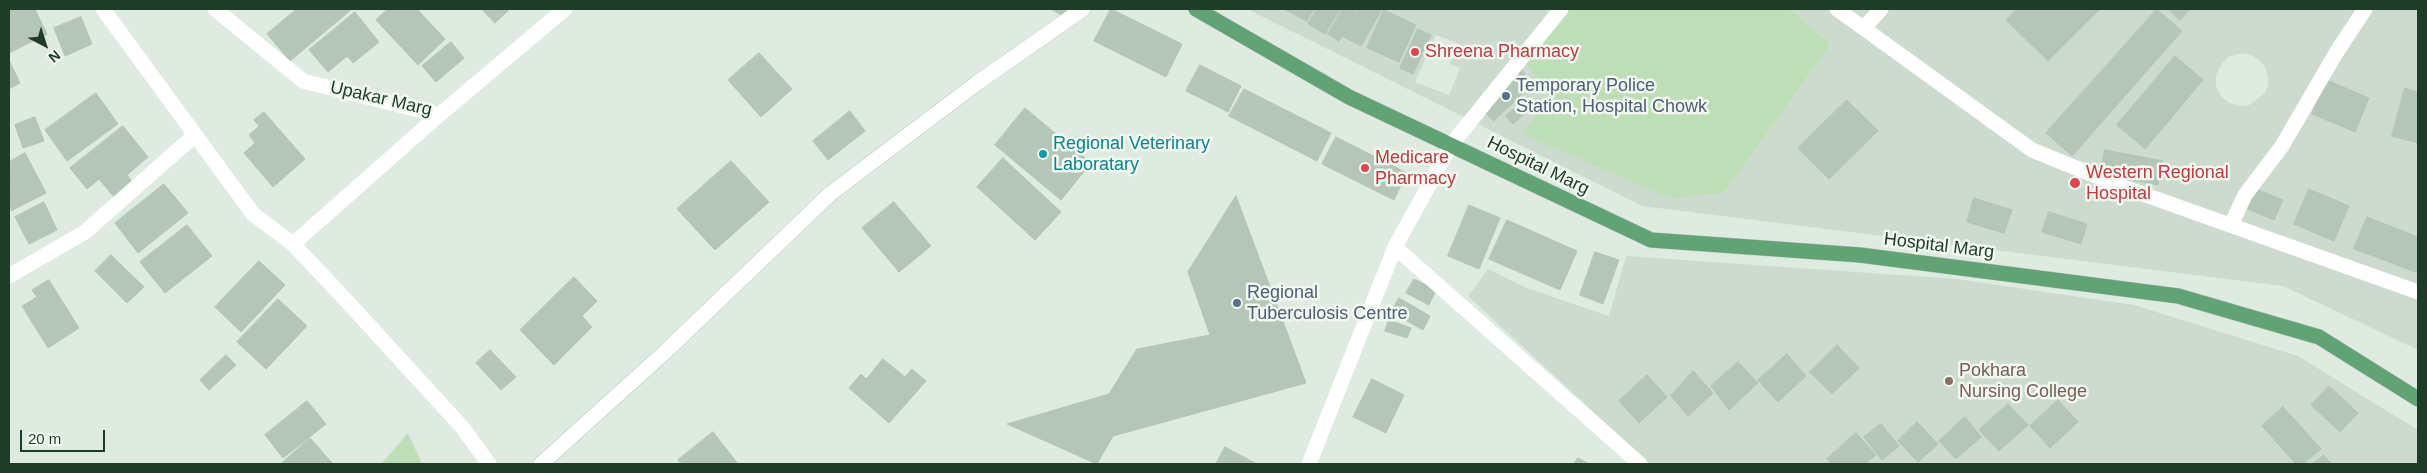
<!DOCTYPE html>
<html>
<head>
<meta charset="utf-8">
<style>
  body { margin:0 }
  #map { position:relative; width:2427px; height:473px; overflow:hidden; background:#dfebe1; font-family:Helvetica,sans-serif }
  canvas { display:block }
  .frame { position:absolute; inset:0; border:10px solid #1f3c28; pointer-events:none }
  .north { position:absolute; left:20px; top:20px; width:50px; height:50px; -webkit-text-stroke:4px #f0f8f0; paint-order:stroke; rotate:140deg; font-size:14px; font-weight:700; line-height:20px; text-align:center; color:#1f3c28 }
  .north::after { content:''; display:block; margin:auto; width:18px; height:22px; background:#1f3c28; clip-path:polygon(50% 0,100% 100%,50% 72%,0 100%) }
  .scale { position:absolute; left:20px; top:430px; width:85px; height:22px; box-sizing:border-box; border:2px solid #1f3c28; border-top:0; padding-left:6px; font-size:15px; line-height:18px; white-space:nowrap; color:#1f3c28; -webkit-text-stroke:4px #f0f8f0; paint-order:stroke }
</style>
</head>
<body>
<div id="map">
<canvas width="2427" height="473"></canvas>
<div class="frame"></div>
<div class="north">N</div>
<div class="scale">20 m</div>
</div>
<script>
const g = document.querySelector('canvas').getContext('2d');
g.lineJoin = 'round';
function fill(path, color) { g.fillStyle = color; g.fill(path, 'evenodd'); }
function strokePath(path, color, width, dash) { g.strokeStyle = color; g.lineWidth = width; g.lineCap = dash ? 'butt' : 'round'; g.setLineDash(dash || []); g.stroke(path); }
function drawText(font, color, halo, rows, align = 'center') {
  g.font = font + ' Helvetica,sans-serif'; g.lineWidth = 5; g.setLineDash([]); g.textBaseline = 'middle'; g.strokeStyle = halo; g.fillStyle = color; for (const [text, x, y, turn = 0] of rows) {
    g.save(); g.translate(x, y); g.rotate((+turn || 0) * Math.PI / 180); g.textAlign = isNaN(turn) ? turn : align; if (halo) g.strokeText(text, 0, 0); g.fillText(text, 0, 0); g.restore();
  }
}
const built = new Path2D(`
  M1247,9H1284L1307,21L1314,9H1317L1308,24L1325,34L1340,9H1342L1328,34L1339,40L1355,11L1352,9H1358L1343,36L1361,46L1381,9H1553L1725,192L1831,44L1789,9H2017L2006,20L2048,61L2100,9H2157L2047,133L2072,155L2182,31L2158,9H2168L2180,20L2190,9H2418V92L2405,89L2392,136L2418,143V237L2367,217L2354,249L2418,273V350L2283,286L1642,206ZM1384,10L1416,25L1399,62L1367,48ZM1436,35L1459,44L1450,64L1460,68L1449,95L1415,82ZM2238,54H2249L2258,59L2265,67L2268,76V86L2264,94L2249,105L2240,106L2229,103L2221,96L2216,86V75L2221,65L2228,57ZM2327,80L2369,98L2355,132L2312,114ZM1533,84L1495,121L1480,108ZM1848,100L1878,131L1829,179L1799,148ZM2254,188L2283,200L2274,220L2245,208ZM2309,189L2349,206L2334,241Z
  M1626,256L1957,279L2134,305L2298,356L2418,430V464H1650L1468,296L1488,269L1527,288L1609,316Z`);
const green = new Path2D(`
  M1553,9H1789L1831,44L1725,192L1672,199L1522,134L1549,97L1518,50Z
  M408,433L422,464H381Z`);
const building = new Path2D(`
  M14,9H35L47,34L9,53V11Z
  M297,9H352L290,61L267,34Z
  M388,9H417L445,39L418,65L376,20Z
  M482,9H510L495,23Z
  M1050,9H1069L1065,16Z
  M1111,9L1182,44L1166,77L1094,41Z
  M1284,9H1314L1307,21Z
  M1317,9H1340L1325,34L1308,24Z
  M1342,9L1355,11L1339,41L1328,34Z
  M1358,9H1382L1361,46L1342,36Z
  M2017,9H2100L2048,61L2006,20Z
  M2157,9L2182,31L2072,156L2046,133Z
  M2168,9H2190L2180,20Z
  M1384,10L1416,25L1399,62L1367,48Z
  M355,12L379,42L353,63L347,56L328,72L309,50Z
  M81,17L92,44L65,56L54,28Z
  M1418,29L1431,35L1413,74L1400,68Z
  M451,42L464,58L436,82L422,66Z
  M759,53L792,89L761,117L728,80Z
  M2175,56L2203,80L2145,149L2117,125Z
  M9,60L20,83L9,89Z
  M1200,65L1241,86L1228,112L1186,91Z
  M1520,68L1533,84L1494,121L1480,108Z
  M2327,80L2369,98L2355,132L2312,114Z
  M2405,88L2418,92V143L2392,136Z
  M1244,89L1331,133L1317,161L1229,116Z
  M96,93L118,124L67,161L45,130Z
  M1847,100L1878,131L1829,179L1798,148Z
  M1522,102L1529,110L1513,124L1506,116Z
  M1025,108L1091,163L1061,200L995,145Z
  M850,111L865,131L828,160L813,141Z
  M264,112L305,159L273,187L244,153L255,143L249,135L259,126L254,120Z
  M35,117L44,141L23,148L15,125Z
  M123,126L148,157L127,175L133,183L114,197L99,179L87,189L70,168Z
  M1336,137L1407,173L1394,200L1322,164Z
  M2105,150L2163,161L2158,185L2100,174Z
  M25,153L46,193L11,211L9,162Z
  M1003,158L1061,212L1035,240L977,187Z
  M731,161L769,202L715,250L677,209Z
  M164,184L188,213L138,253L115,223Z
  M2254,188L2283,200L2274,220L2245,208Z
  M2309,189L2349,206L2334,241L2294,224Z
  M1236,196L1306,383L1113,436L1097,464L1007,424L1109,394L1137,349L1210,335L1188,272Z
  M1974,198L2012,210L2004,233L1967,222Z
  M44,202L57,230L29,244L15,217Z
  M894,202L931,246L899,272L862,228Z
  M1469,205L1500,218L1479,269L1448,256Z
  M2049,212L2087,224L2081,244L2042,232Z
  M2367,217L2418,237V273L2354,249Z
  M1507,220L1577,251L1560,290L1489,259Z
  M187,225L212,256L165,293L140,262Z
  M1595,252L1619,260L1603,304L1580,295Z
  M111,255L144,287L127,303L95,271Z
  M259,261L285,285L241,332L215,307Z
  M574,277L597,301L582,316L592,327L554,365L520,330Z
  M1414,279L1436,290L1429,305L1406,293Z
  M49,280L79,328L48,348L22,306L37,297L32,290Z
  M1399,298L1430,316L1423,330L1391,312Z
  M278,299L307,326L266,369L237,342Z
  M1389,320L1411,328L1407,338L1385,331Z
  M1837,345L1859,368L1832,394L1810,372Z
  M490,350L516,377L501,390L476,363Z
  M1787,354L1806,376L1778,402L1758,380Z
  M226,355L236,365L209,390L200,380Z
  M883,359L905,377L912,369L926,381L889,423L849,388L861,374L866,379Z
  M1738,362L1758,383L1729,410L1711,386Z
  M1693,371L1713,393L1688,416L1671,396Z
  M1647,375L1667,397L1639,423L1619,401Z
  M1372,379L1404,395L1386,433L1353,417Z
  M2329,386L2358,413L2340,432L2311,405Z
  M2058,400L2078,422L2050,448L2030,426Z
  M307,401L326,424L283,458L265,435Z
  M2008,404L2028,425L1999,451L1979,430Z
  M2283,407L2321,449L2303,464H2296L2262,426Z
  M1965,417L1981,437L1956,459L1939,441Z
  M1917,422L1938,444L1918,462L1898,441Z
  M1881,424L1899,446L1882,460L1864,437Z
  M713,432L738,464H681L678,460Z
  M1856,433L1876,455L1865,464H1832L1827,459Z
  M310,438L333,464H284L282,463Z
  M1225,447L1257,464H1216Z
  M2324,455L2331,464H2313Z
  M1578,458L1589,464H1574Z`);
const lane = new Path2D(`
  M1837,9L2032,150L2123,187L2418,292
  M1864,28L1881,9
  M1451,145L1561,9
  M2231,225L2245,195L2282,146L2336,53L2365,9`);
const street = new Path2D(`
  M103,9L253,214L293,244L344,298L462,427L489,464
  M215,9L303,81L439,115L565,9
  M293,244L439,115
  M1395,247L1640,464
  M9,276L85,232L195,135
  M1309,464L1395,247L1451,145`);
const secondary = new Path2D(`
  M541,464L665,352L830,194L977,83L1083,9`);
const primary = new Path2D(`
  M1196,9L1349,97L1651,240L1860,255L2178,296L2319,337L2418,399`);
const markers = [
  [1415,52,5,"#e0444e"],
  [1506,96,5,"#5c6f8a"],
  [1043,154,5,"#0f9aa8"],
  [1365,168,5,"#e0444e"],
  [2075,183,6,"#e0444e"],
  [1237,303,5,"#5c6f8a"],
  [1949,381,5,"#8d6e63"]
];
const healthNames = [
  ["Shreena Pharmacy",1425,52],
  ["Medicare",1375,158],
  ["Pharmacy",1375,179],
  ["Western Regional",2086,173],
  ["Hospital",2086,194]
];
const serviceNames = [
  ["Temporary Police",1516,86],
  ["Station, Hospital Chowk",1516,107],
  ["Regional",1247,293],
  ["Tuberculosis Centre",1247,314]
];
const streetNames = [
  ["Upakar Marg",381,99,13],
  ["Hospital Marg",1538,166,26],
  ["Hospital Marg",1939,246,7]
];
const cultureNames = [
  ["Regional Veterinary",1053,144],
  ["Laboratary",1053,165]
];
const educationNames = [
  ["Pokhara",1959,371],
  ["Nursing College",1959,392]
];
fill(built, '#cddbcf');
fill(green, '#bedeb7');
fill(building, '#b5c6b8');
strokePath(building, '#b1c5b4', 1);
strokePath(secondary, '#b2ccb7', 16);
strokePath(primary, '#c0c8c3', 16);
strokePath(lane, '#fff', 15);
strokePath(street, '#fff', 15);
strokePath(secondary, '#fff', 15);
strokePath(primary, '#61a375', 15);
for (const [x, y, r, color] of markers) { const dot = new Path2D(); dot.arc(x, y, r, 0, 2 * Math.PI); g.fillStyle = color; g.fill(dot); strokePath(dot, '#f0f8f0', 2); }
drawText('18px', '#be3a42', '#f0f8f0', healthNames, 'left');
drawText('18px', '#4e5e75', '#f0f8f0', serviceNames, 'left');
drawText('18px', '#1f3c28', '#f0f8f0', streetNames);
drawText('18px', '#0d838f', '#f0f8f0', cultureNames, 'left');
drawText('18px', '#785e54', '#f0f8f0', educationNames, 'left');
</script>
</body>
</html>
